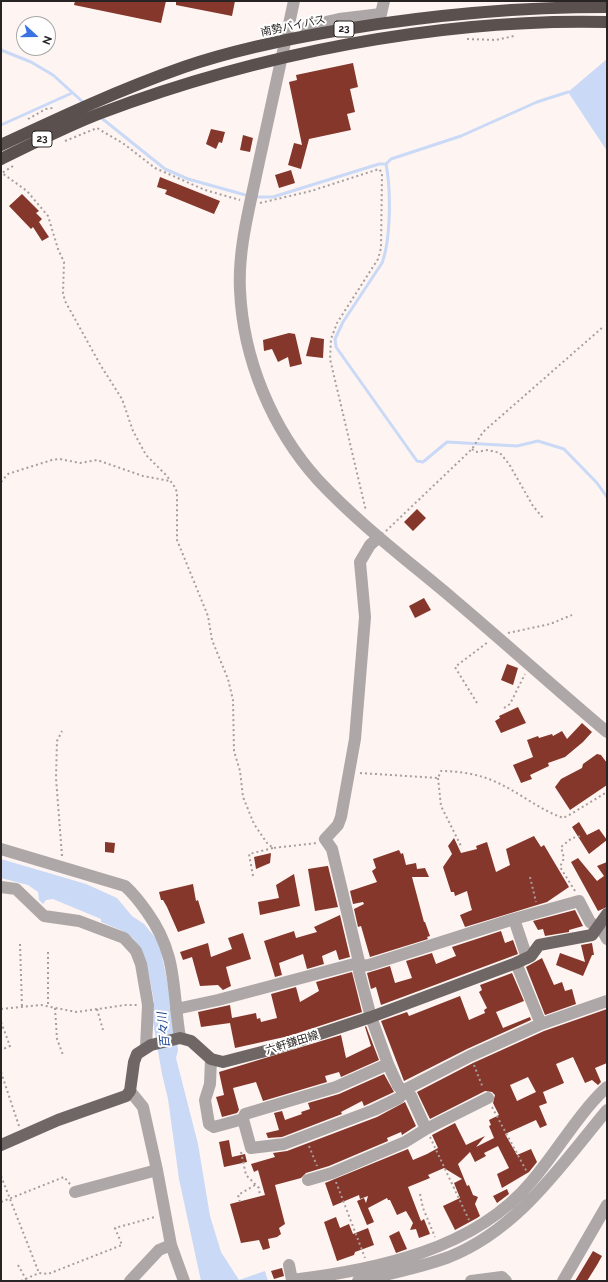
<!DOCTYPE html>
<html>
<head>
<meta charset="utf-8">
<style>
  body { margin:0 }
  #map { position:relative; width:608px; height:1282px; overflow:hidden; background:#fef4f2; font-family:Raleway,sans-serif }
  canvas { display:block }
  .frame { position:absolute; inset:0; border:2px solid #282423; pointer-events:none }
  .north { position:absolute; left:16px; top:16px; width:40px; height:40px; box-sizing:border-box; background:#fff; border:1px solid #a9a7a7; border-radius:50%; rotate:111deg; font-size:11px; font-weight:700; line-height:16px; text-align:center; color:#282423 }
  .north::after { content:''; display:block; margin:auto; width:14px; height:18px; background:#3b72e2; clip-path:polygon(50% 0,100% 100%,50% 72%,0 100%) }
</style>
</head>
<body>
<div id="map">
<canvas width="608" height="1282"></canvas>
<div class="frame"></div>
<div class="north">N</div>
</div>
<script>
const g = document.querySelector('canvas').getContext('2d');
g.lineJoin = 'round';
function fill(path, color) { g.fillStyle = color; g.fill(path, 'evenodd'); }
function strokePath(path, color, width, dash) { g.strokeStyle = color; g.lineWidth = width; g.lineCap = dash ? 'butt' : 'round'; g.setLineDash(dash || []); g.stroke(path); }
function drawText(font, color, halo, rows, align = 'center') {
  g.font = font + ' Raleway,"Noto Sans JP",sans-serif'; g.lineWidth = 4; g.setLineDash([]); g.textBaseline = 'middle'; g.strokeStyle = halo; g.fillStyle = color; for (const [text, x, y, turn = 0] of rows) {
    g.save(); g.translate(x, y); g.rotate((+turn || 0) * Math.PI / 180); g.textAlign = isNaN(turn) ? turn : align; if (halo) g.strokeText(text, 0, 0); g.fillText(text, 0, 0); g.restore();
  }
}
const water = new Path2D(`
  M607,59V151L568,92Z
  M1,859L86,884L117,898L132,916L144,924L159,942L171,999L178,1050L176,1058L198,1144L210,1216L221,1252L239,1280L265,1271L268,1281H201L179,1179L168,1099L162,1074L153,1022L154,1001L149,975L141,950L133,938L123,931L101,922V919L53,899L46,900L43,904L39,900L38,892L28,885L1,878Z`);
const stream = new Path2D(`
  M1,50L31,62L53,75L84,103
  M99,116L165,169L188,179L249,196
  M1,125L72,93
  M386,164C391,189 391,239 382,263L343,322L335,339L336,347L417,461L423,462L447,442L517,446L538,441L564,449L597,483L607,497
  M254,197H273L379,164H386L391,159L461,136L537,102L568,92`);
const building = new Path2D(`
  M75,1H166L161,23L74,5Z
  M176,1H235L232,16L176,5Z
  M353,63L358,87L350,89L355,112L347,114L351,130L309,139L301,169L288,165L294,143L302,145L289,82L297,80L296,75Z
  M211,129L225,132L222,143L219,142L216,149L206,144Z
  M243,135L253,138L250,152L240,150Z
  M291,170L295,183L279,188L275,175Z
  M160,177L220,201L214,214L165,194L167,190L157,187Z
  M22,194L39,211L36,213L42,219L39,222L49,237L42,241L33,227L31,229L9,206Z
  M289,333L295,334L302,364L290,367L288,357L278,362L272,349L264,351L263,340Z
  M311,337L324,339L323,358L306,356Z
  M417,509L426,518L413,531L404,522Z
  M424,598L431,610L415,618L409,606Z
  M507,664L518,668L513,685L501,680Z
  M518,707L526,723L501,733L495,721L500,718L499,716Z
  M582,723L592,732L583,742L565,757L548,763L549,766L530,775L532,779L521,783L513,765L533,757L527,740L538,736L539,738L552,734L553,736L562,731L567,739Z
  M597,754L601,755L607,763V785L570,810L555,787L561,779L582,768L583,764Z
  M579,822L587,835L599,829L607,840L589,854L572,827Z
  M534,836L541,847L544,845L569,887L547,902L465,927L460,915L472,910L471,907L467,891L455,896L454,892H451L443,867L452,854L448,846L454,838L461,853L477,849L476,846L487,842L496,872L510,865L506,849Z
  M105,842L115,843L114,853L105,852Z
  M399,850L401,854L403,853L406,865L416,863L417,869L425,868L429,877H412L424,922H425L430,936L427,937L428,939L370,957L361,926L358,927L354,909L364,904L363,902L353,904L350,891L377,882L372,871L376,868L373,859Z
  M271,853L270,863L256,869L254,857Z
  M578,858L597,881L604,876L597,866L607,862V907L598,911L571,862Z
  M327,866H328L338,907L315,911L308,869Z
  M294,874L300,906L260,915L258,902L279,898L276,885Z
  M193,884L196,901L198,900L205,923L178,932L167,907L163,900H161L159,892Z
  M575,910L583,926L569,930V932L545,936L543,929L538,930L533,921Z
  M340,915L350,957L339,960L336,950L322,956L324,964L307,969L303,954L279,963L282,975L275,977L264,941L294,931L296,938L317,932L314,927Z
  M501,931L505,943L513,940L518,954L381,1005L376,987L371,989L367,973L390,966L395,983L412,978L406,961L432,953L436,964L456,956L452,947Z
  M243,933L251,959L226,967L231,986L223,990L218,985L200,986L192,957L183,960L180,952L208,943L211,957L232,949L228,938Z
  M592,943L594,955H592L583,976L556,965L560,953L585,962L581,945Z
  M542,958L554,985L562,982L565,991L572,989L576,1004L545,1015L526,967Z
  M352,972L362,1012L289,1036L235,1048L230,1023L201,1027L198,1012L230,1005L232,1018L256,1013L257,1019L260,1018L261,1022L277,1018L271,994L296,987L300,1002L319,991L316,982Z
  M512,973L524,1001L496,1012L503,1028L530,1017L531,1020L467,1049L404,1081L381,1021L407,1012L409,1016L460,996L469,1020L485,1013L484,1010L487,1008L479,992L482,990L480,985Z
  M607,1009V1063L595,1068L601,1082L598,1085L592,1080L585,1083L573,1057L556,1064L564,1083L543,1092L547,1103L539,1106L547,1125L540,1128L536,1120L505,1134L517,1155L531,1149L537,1162L529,1172L502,1188L497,1174L509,1168L498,1146L484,1153L486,1156L475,1162L470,1152L458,1164L467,1186L469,1185L473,1195L478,1197L475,1204L480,1216L477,1218L455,1230L443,1206L460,1198L454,1183L462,1179L444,1168L428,1175L430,1178L408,1187L421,1221L424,1219L430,1234L419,1238L416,1229L410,1230L413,1223L406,1211L397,1215L390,1200H388L387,1198L368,1208L374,1222L367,1225L357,1201L364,1198L366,1203L368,1196L360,1199L359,1195L333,1206L325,1183L408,1149L413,1160L427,1154L438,1148L432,1135L455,1123L466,1145L485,1136L476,1147L494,1138L489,1126L491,1125L489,1120L499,1115L493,1103L495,1095L492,1092L485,1091L430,1119L417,1092L473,1063L544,1031ZM528,1077L536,1092L517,1101L510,1085Z
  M366,1026L379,1060L341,1077L339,1072L325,1076L327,1082L263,1101L256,1082L233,1088L239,1110L237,1113L222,1117L216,1097L224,1095L219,1072L341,1035L346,1058L371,1046L365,1027Z
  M384,1074L394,1092L364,1106L362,1101L341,1112L342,1114L282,1137L268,1138L266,1133L279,1130L274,1113L282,1111L285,1120L302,1114L301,1112L310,1109L308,1103L339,1094Z
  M405,1102L416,1126L402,1135L401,1132L387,1138L388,1141L329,1166L306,1173L301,1178L275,1185L285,1224L279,1228L281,1234L277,1237L268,1239L270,1248L263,1250L259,1240L241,1243L230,1204L265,1195L258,1170L254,1172L251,1164L275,1157L273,1153L287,1151L377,1117Z
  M229,1140L232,1157L245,1154L247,1162L224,1167L219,1142Z
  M507,1189L509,1194L497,1203L493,1196Z
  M336,1217L340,1228L349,1224L353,1234L368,1228L374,1245L355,1252L354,1255L337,1261L324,1222Z
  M399,1231L407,1249L396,1253L389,1236Z
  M593,1251L602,1256L597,1265L587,1281H575Z
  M282,1268L284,1276L274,1279L271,1271Z`);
const path = new Path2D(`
  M467,39L496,40L514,36
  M28,119L46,109L53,108
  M65,141L97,128L124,144L155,168L205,190L240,200
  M13,166L2,173L27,191L48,216L58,249L64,262L63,293L65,301L101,366L122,399L133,431L146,455L167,476L174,486L177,492V540L208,616L212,640L228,679L233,700L234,751L240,771L243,797L254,824L267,843L273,848L317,843
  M260,203L311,191L379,169L382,173L381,248L378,259L337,323L331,339L330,359L366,511
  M472,449L476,452L488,450L500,453L509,464L533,506L543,518
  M1,482L8,474L14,472L52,460L60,459L80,463L97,460L143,476L170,481
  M386,531L472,449L483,432L603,327
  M508,633L550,624L572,615
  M477,703L455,667L488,642
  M504,708L510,704L525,674
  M360,773L438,778L441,771C455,771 470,773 483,777C512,786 535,808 563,818L571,814L607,792
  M438,778L441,806L462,848
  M62,856L56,778L57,741L62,731
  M253,876L249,854L273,848
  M530,877L536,902
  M575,891L560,867L564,858L561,847L572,838L582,836
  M20,944L22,1007
  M48,952V1007
  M55,1008L57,1039L63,1055
  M1,1009L41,1005L76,1012L126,1005H137
  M97,1009L103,1030
  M1,1022L10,1046L1,1050
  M474,1065L483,1088
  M1,1072L19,1126
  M492,1107L527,1172
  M430,1137L469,1220
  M309,1146L317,1166
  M241,1152L246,1175L259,1188L260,1196
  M1,1176L39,1273
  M336,1182L365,1258
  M420,1194L423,1208L435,1237
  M1,1202L64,1177L70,1184
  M240,1202L238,1195L255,1185
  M18,1265L27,1281
  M21,1281L39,1273L48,1274L122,1245L115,1228L155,1217`);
const minor = new Path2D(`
  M294,1C282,58 269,114 257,171C249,210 238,249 240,290C243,359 272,429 318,480C358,523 407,560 452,598C504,642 555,688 607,732
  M305,36L308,26L339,19L381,14L384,1
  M379,537L370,545L360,562L365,617L355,739L341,817L338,825L325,839L332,849L360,966L359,972L371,1017L388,1064L398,1086L411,1096L426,1129
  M1,849L125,886C134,894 140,902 147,912C178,955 172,989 180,1038
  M1,887L16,889L44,916L79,921L124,938L136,951L141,964L148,1005L146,1047
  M514,919L527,958
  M516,963L541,1024
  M176,1009L218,1000L354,964L360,966L369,965L514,919L579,901L590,922L604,933L607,939
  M211,1059L210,1084L205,1100L209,1124L214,1127L243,1119L251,1148L284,1144L374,1110L399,1098L408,1088L470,1056L541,1024L607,1001
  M130,1091L143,1107L157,1170L171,1245L184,1281
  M243,1119L245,1114L336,1087L388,1064
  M308,1180L332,1173L405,1142L426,1129L488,1098
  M75,1192L157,1170
  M289,1265L292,1280C375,1270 474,1250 531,1182C557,1152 577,1115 607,1087
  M130,1281L159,1250L171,1245
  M358,1281C388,1274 419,1268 449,1257C519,1229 561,1165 607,1110
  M471,1281L502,1277L506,1281
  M563,1281L607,1205`);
const major = new Path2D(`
  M1,1145L58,1120L126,1096L130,1091L134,1062L137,1054L151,1045L180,1038L191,1041L211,1059L223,1062L277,1048L371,1017L516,963L531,956L539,945L592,935L607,914`);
const highway = new Path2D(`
  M1,145C61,117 121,89 184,67C236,49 292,38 346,29C432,15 520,7 607,7
  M1,159C34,143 67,126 101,113C257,54 440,18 607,22`);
const shields = [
  [344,29,20],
  [42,139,20]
];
const shieldNames = [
  ["23",344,29],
  ["23",42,139]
];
const streetNames = [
  ["南勢バイパス",293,26,-12],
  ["六軒鎌田線",292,1043,-17]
];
const waterNames = [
  ["百々川",164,1030,-96]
];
fill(water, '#c9d9f6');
strokePath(stream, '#c9d9f6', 3);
fill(building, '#84372a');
strokePath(path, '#a79f9e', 2, [2, 3]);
strokePath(minor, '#ada8a7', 12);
strokePath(major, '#6f6765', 12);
strokePath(highway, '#5a504e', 12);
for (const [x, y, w] of shields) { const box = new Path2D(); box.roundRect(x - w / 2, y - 8, w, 16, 3); g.fillStyle = '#fff'; g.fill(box); strokePath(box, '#282423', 1); }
drawText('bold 10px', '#282423', null, shieldNames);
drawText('11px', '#282423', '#fff', streetNames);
drawText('italic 12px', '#1a4190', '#fff', waterNames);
</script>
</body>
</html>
